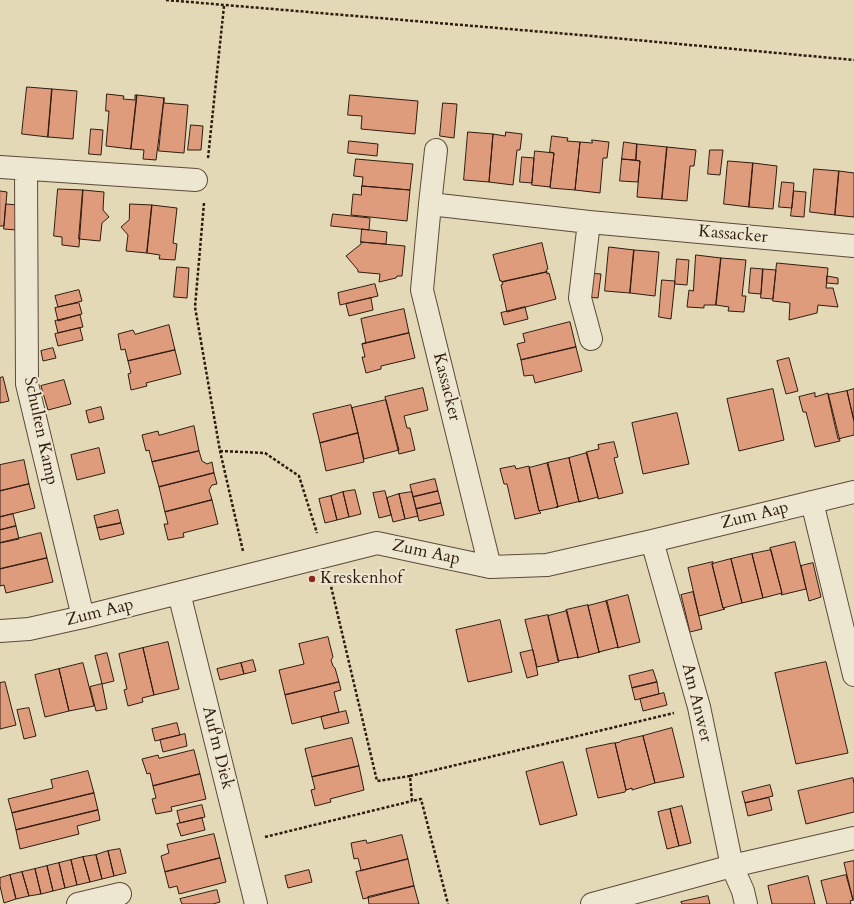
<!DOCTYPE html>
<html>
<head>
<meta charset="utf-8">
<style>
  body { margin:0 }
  canvas { display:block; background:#e3d9b7 }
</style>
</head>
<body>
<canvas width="854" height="904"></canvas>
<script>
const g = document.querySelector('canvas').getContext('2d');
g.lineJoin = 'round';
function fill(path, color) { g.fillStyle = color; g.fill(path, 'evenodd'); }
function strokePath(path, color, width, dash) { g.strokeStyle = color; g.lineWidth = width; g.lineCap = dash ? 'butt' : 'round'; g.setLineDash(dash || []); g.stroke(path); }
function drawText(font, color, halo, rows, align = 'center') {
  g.font = font + ' Cardo,serif'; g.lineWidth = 4; g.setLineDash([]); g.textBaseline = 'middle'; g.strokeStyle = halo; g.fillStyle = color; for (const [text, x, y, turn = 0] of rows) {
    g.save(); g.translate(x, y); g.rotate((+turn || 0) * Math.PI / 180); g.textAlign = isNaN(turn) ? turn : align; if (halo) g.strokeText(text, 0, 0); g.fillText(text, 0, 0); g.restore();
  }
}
const building = new Path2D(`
  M27,87L52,89L48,137L22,134Z
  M52,89L77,91L73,139L48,137Z
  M107,94L124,96L123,99L135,100V95H137L131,149L106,146L109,111H106Z
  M137,95L164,98L156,160L143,159L144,150L131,149Z
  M350,95L418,101L415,134L361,129L362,116L348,115Z
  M164,98V103L188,105L184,153L159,151Z
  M443,103L457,104L454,138L440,136Z
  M191,125L203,126L201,150H188Z
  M91,129L103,130L101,155L89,154Z
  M468,132L493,134L489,182L464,180Z
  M506,132L522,134L520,150H517L513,185L489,182L493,134L505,136Z
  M552,136L568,138L567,141L580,142L575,190L550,188L554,153L550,152Z
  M592,140L609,142L607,158H603L600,193L575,190L580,142L592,143Z
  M349,141L378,144L377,156L348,153Z
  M624,142L637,144L636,160L622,159Z
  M637,144L667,147L662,199L637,197L640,161L636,160Z
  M667,147L696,150L694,166H690L687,201L662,199Z
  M710,150H723L720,175L708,174Z
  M535,151L554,153L550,187L532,185Z
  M522,157L534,158L532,183L520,182Z
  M356,159L413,164L410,190L362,186L363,177L354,176Z
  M622,159L640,161L638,182L620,181Z
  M728,161L753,163L749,207L724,204Z
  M753,163L777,166L773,209L749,207Z
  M814,169L839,171L835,215L810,212Z
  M839,171L854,173V217L835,215Z
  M782,182L794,183L792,208L779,207Z
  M362,186L410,190L407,221L351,215L353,194L361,195Z
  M58,189L83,190L79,247L62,245V237L54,236Z
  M83,190L104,192L103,210L109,217L102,223L100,241L79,239Z
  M0,191L7,192L4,226H0Z
  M794,191L806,192L804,217L791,216Z
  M6,204L18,205L16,230L4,229Z
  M130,204L152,205L147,253L126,251L128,235L121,227L129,220Z
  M152,205L177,208L173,243L177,244L175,260L159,259L160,255L147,253Z
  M333,214L370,218L369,230L331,226Z
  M362,229L387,232L386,244L361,242Z
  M361,242L405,246L402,276H397L396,278L379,282L380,274L358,272V270L346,256L361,244Z
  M542,243L548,269L546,270L547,272L502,282V281H500L493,255Z
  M609,247L634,250L630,293L605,291Z
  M634,250L659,252L655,296L630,293Z
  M696,255L721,258L716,305H704V308L687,307L689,290L693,291Z
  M721,258L746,260L742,296H746L744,312L728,311L729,307L716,305Z
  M677,259L689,260L687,285L675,284Z
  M777,263L828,268L826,288H833L838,307L818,305L817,313L789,320L790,303L773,301Z
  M177,267L189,268L187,298L174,297Z
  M751,268L763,269L761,294L749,293Z
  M763,269L776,270L773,299L761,298Z
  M547,272V274L549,273L556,299L507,312L501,285L503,284L502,282Z
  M588,273L601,274L598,298L586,297Z
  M827,276L838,278V284L827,283Z
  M662,280L675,281L671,319L659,317Z
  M375,284L378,296L340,305L338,293Z
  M79,290L82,301L58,307L55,296Z
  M371,298L373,310L349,316L346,304Z
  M79,303L82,314L58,321L55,308Z
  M525,307L528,319L504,325L501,313Z
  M404,309L409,333L362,344L366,343L361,319Z
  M80,315L83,327L58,333L55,321Z
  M570,322L576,347L521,360L517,344L525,342L523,334Z
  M169,325L175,350L128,361L125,349L121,350L118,334L133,330L135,334Z
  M80,328L83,340L58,346L55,334Z
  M409,333L415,358L381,366V369L366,373L362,357H365L362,344Z
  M576,347L582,371L535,383L533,375L524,376L521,360Z
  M53,348L56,358L43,361L41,351Z
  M175,350L181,374L146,383L147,386L131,390L128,374L131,373L128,361Z
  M789,358L798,391L786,394L777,361Z
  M3,377L9,401L0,403V378Z
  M64,380L71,404L48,410L41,386Z
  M423,388L428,410L404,416L407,428H410L415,450L399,454L385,397Z
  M773,389L784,440L739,451L727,399Z
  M854,389V421L847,391Z
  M847,391L854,421V435L838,439L828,395Z
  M815,393V397L828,393L840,441L815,447L806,412H803L799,397Z
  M386,400L399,450L364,459L352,408Z
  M351,405L358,433L320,443L313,414Z
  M101,407L104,419L89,423L86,411Z
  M677,413L689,464L643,474L632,423Z
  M194,426L199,451L152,462L149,450L146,451L142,435L158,431L159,435Z
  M358,433L364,462L326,471L320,443Z
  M614,442L618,457L614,458L623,493L598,499V497L586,452L599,449L598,445Z
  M99,448L105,473L77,480L71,455Z
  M199,451L202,461L207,464L212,462L214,473L159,487L152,462Z
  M587,453L598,497L579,502L569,458Z
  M569,458L579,502L581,501L556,507H558L547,463Z
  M24,460L29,484L0,491V465Z
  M548,463L558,507L539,511L529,468Z
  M515,466L516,469L529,466L539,511L541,513L515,519L507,484H504L500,469Z
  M214,473L217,484L212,485L209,490L212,500L165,512L159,487Z
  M435,479L438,491L413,497L410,485Z
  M29,484L35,508L0,517V491Z
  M355,490L361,514L349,517L343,492Z
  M385,491L391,515L379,518L373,493Z
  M438,491L441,503L416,509L413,497Z
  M343,492L349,517L337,520L331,496Z
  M412,492L418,516L405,519L399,494Z
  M399,494L405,519L393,522L387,498Z
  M331,496L337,520L325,523L319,499Z
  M212,500L218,524L183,533L184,537L168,540L164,524H168L165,512Z
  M441,503L444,515L419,521L416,509Z
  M118,510L121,523L97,528L94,516Z
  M13,514L16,526L0,530V517Z
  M121,523L124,534L100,540L97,528Z
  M16,526L19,539L0,543V530Z
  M41,533L47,558L0,569V543Z
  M795,542L806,589L781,595L782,593L770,548Z
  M771,550L782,593L763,598L752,554Z
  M752,554L763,598L742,603L731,559Z
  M47,558L53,582L6,593L4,585L0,586V569Z
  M731,559L742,603L723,608L712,564Z
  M713,562V564H712L723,608L725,609L699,616L688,568Z
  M813,563L821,597L809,601L801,566Z
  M693,592L702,629L690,632L681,595Z
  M628,595L640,642L617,648L618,647L606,601Z
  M607,601L618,647L599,652L588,606Z
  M588,605V606L599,652H600L577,658L578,657L566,610Z
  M567,611L578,657L558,661L548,616Z
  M548,615L559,662L537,667L525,620Z
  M500,620L512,672L468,682L456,630Z
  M328,637L333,657L331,660L333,666L335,668L339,682L285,695L279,670L304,664L299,644Z
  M168,642L179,689L154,695L143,648Z
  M143,648L154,695L142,698L143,702L128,706L124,690L127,689L119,654Z
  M533,650L538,675L527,678L520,653Z
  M107,653L114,681L102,684L95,656Z
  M253,660L256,671L244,674L241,663Z
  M826,662L848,753L796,764L775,673Z
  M83,663L94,706L69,711L59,669Z
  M241,663L244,674L220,680L217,669Z
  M59,669L69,711L45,717L35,675Z
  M653,670L657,682L632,688L629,676Z
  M5,682L16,725L0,729V683Z
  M339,682L341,690L334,692L339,712L292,724L285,695Z
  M657,682L659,694L635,700L632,688Z
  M102,684L107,709L96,711L90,687Z
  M664,693L667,705L643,711L640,699Z
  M29,708L36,736L24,739L17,710Z
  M346,711L349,723L324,729L321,717Z
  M177,723L180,735L155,741L152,729Z
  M672,728L684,777L655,783L643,736Z
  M185,734L187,746L163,752L160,740Z
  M643,736L655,783L632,790V788L626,790L615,743L620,742L621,741Z
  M352,738L359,766L312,777L305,749Z
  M613,743H615L626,790L625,792L598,798L586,749Z
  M194,750L200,774L153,786L150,773L147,774L142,759L158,755L159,758Z
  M563,762L577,815L540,825L526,772Z
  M359,766L364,790L330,799L331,802L315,806L311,790L315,789L312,777Z
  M88,771L94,793L12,813L8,799L53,788L51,780Z
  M200,774L206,799L171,807L172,811L156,814L152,799L156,798L153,786Z
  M853,778L854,784V812L806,824L798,791Z
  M770,785L773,796L745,803L742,792Z
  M94,793L98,810L16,830L12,813Z
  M769,798L772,810L748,816L745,803Z
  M202,805L205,817L180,823L177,811Z
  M682,806L691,843L679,846L670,809Z
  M670,809L679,846L667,849L658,812Z
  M98,810L100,820L77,826L79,834L20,849L16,830Z
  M202,818L205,830L181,836L177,824Z
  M214,834L220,858L165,872L161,856L169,853L167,845Z
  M402,835L408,859L360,871L361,870L358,858L354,859L351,843L366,840L367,843Z
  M120,849L126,873L114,876L108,851Z
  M108,851L114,876L102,879L96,855Z
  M96,855L102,879L90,882L83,857Z
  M83,857L90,882L77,885L71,860Z
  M220,858L226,882L179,894L177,886L169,888L165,872Z
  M408,859L414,886L363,899L356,872Z
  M71,860L77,885L65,888L59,863Z
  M854,861V900H853L844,863Z
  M59,863L65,888L53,891L47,866Z
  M47,866L53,891L41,894L35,869Z
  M35,869L41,894L29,896L22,872Z
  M309,870L312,882L288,888L285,876Z
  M22,872L29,896L16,899L10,875Z
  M10,875L16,899L4,903L0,886V878Z
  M846,875L853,900L850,901L851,904H827L821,881Z
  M808,876L815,904H772L768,886Z
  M414,886L419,904H369L368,897Z
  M217,890L220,902L213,904H182L180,899Z
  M708,896L710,904H682L681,902Z`);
const path = new Path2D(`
  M166,0L592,36L854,60
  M208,158L224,6
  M204,203L195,307L220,451L243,551
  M220,451L265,453L299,476L317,533
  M330,582L377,781L410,776L412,801L421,799L448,904
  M410,776L674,713
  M265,837L412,801`);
const minor = new Path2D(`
  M0,167L196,180
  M26,169L27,384L83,617
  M430,204L436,150
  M589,222L580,298L591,339
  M812,502L854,675
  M652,541L699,707L732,866L743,891L746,904
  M490,567L422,290L430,204L589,222L854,246
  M179,593L256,904
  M0,631L29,629L83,617L377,543L490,567L547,565L652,541L854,492
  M78,904L120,894
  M592,904L732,866L854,838`);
const markers = [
  [312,579,4,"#8f2418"]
];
const streetNames = [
  ["Kassacker",733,235,5],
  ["Kassacker",446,387,76],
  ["Schulten Kamp",40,431,78],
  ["Zum Aap",755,516,-14],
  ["Zum Aap",426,553,12],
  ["Zum Aap",100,613,-14],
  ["Am Anwer",696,703,76],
  ["Auf'm Diek",217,748,76]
];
const poiNames = [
  ["Kreskenhof",320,579]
];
fill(building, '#de9c7d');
strokePath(building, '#301b10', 1);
strokePath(minor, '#5d4a3a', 24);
strokePath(path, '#301b10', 2.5, [3, 2]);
strokePath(minor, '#ede6d0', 22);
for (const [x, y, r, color] of markers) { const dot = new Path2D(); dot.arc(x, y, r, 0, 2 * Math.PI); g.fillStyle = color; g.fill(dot); strokePath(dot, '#ede6d0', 1.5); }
drawText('17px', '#301b10', '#ede6d0', streetNames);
drawText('17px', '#301b10', '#ede6d0', poiNames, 'left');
</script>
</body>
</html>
